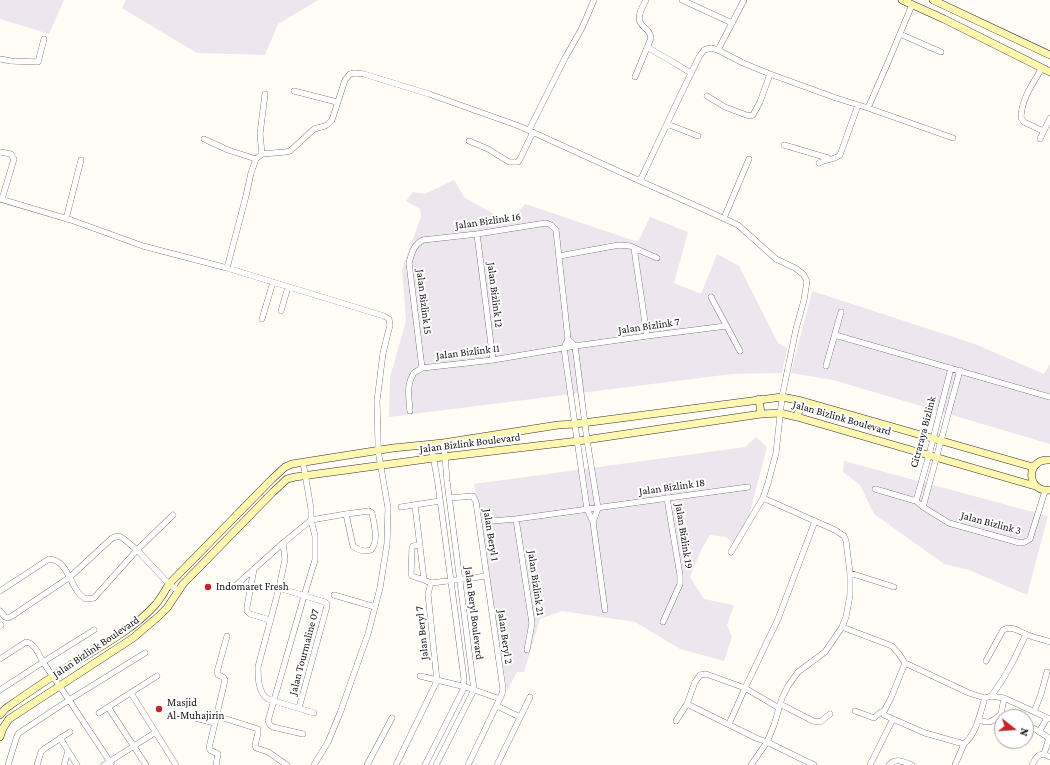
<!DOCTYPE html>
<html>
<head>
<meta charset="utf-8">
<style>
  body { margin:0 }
  #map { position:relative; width:1050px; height:765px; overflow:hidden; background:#fffdf5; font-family:"Crimson Pro",serif }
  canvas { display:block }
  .north { position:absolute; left:994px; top:709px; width:40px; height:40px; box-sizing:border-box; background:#fff; border:1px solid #a0a0a0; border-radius:50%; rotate:107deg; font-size:11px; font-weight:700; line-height:16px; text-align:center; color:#111 }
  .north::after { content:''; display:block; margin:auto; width:14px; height:18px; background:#c4262e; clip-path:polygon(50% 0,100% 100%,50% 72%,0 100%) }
</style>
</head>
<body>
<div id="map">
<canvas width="1050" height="765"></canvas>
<div class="north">N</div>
</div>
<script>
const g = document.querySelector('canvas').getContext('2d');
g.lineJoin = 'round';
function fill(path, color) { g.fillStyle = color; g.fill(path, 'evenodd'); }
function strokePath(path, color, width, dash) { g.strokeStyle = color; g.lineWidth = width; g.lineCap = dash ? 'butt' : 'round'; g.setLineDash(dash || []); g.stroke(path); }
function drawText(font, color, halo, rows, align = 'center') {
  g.font = font + ' "Crimson Pro",serif'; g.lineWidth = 4; g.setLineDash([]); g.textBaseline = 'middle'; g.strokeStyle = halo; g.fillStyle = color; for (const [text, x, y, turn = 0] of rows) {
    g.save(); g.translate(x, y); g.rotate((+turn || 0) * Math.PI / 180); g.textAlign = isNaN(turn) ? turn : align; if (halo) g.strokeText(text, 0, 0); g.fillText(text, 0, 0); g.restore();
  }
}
const industrial = new Path2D(`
  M0,0H64L49,34L0,19Z
  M126,0H318L278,24L265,55L197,53L122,8Z
  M454,180L464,197L509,223L525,204L638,242L650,217L688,232L674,283L701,294L717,254L739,266L778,343L787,348L782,373L732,374L389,417L390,377L406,321L402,269L421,217L420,209L406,201L413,192L425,194Z
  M812,291L975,344L1044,374L1050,364V444L833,380L791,373Z
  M756,437L767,447L747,524L735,543L725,537L710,535L702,548L690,577L704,599L734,605L727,625L732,637L724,661L680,649L635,622L562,611L540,619L524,672H517L507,691L474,484L745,447Z
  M844,461L1048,516L1027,595L969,570L944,564L874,514L860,485L843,472Z`);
const street = new Path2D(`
  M682,0L732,23
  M900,34L941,52
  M647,47L671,61L691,73
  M718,50L744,0
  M0,59L11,61L38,62L44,39
  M1042,68C1033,83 1021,100 1021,118L1024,122L1043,131
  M635,77L651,38C649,27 643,29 640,22C637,15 643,6 646,0
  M294,91L337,102
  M707,96L725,107L749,116L753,115L760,102L770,74
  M868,108L953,138
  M667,124L698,136
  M529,130L565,58L582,28L594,0
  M204,139L228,150L256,159
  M1040,139L1050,118
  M469,141L488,149L509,162H518L520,159L533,132
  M784,145L828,158
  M0,152L11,154L14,159L2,199
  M262,154L260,134L265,94
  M819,163C826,159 834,160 840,155L858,105
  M640,181L703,209L738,225L776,259L795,268L803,274L807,281L804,300L796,329L782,397L776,453L768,483L763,498L731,552
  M0,199L71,220L143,246L227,268L246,196L251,173L256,159L262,154L285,152L290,151L314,129L325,126L328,124L332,120L345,80L350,74L355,73L364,74L429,94L519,126L640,181L680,96L699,57L704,50L711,48L718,50L743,63L770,74L836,98L868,108L889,60L912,5
  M724,218L749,159
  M66,219L81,160
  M477,234L493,360
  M634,248L647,336
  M559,256L619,245L630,246L657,258
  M227,268L384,316L389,319L390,325L383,353L377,401L378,441V450L388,508L387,544L380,588L368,634L340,713L328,742L314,765
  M711,297L740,351
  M281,311L288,287
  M262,319L273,282
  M835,335L1050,397
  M568,339L575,346L587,440L598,508L593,522
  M826,366L841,312
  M422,368L409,263C412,253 413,245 423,240L477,234L546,223L551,225L556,230L568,339L564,348L587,509L593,522L605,610
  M410,411C409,399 406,384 414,373C416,371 420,370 422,368L493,360L575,346L647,336L726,326
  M303,462L311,509V520L315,536V560L304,596L268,721L270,725L273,727L303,734
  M875,489L916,501L923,507L949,523L1020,543L1025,542L1030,539L1045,491
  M449,498L473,496L476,502L503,689L502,694L468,765
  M916,501L929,455L951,368
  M415,505L424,580L431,583
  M401,507L440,501
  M923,507L960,370
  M516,519L532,623L527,650
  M311,520L346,514L369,511L372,513C374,524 379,541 371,550C365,552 358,550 353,546L346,514
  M492,521L516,519L748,487
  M283,543L285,559L279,588L258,667C258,677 258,693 268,699L314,713
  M420,545L413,546L412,548L411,574L412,576L424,580
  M254,569L247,607V611L250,614L270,620
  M850,573L894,587
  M431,583L487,576
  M234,587L283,543L311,520
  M279,588L325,602L327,604V606L299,708
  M0,591L49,559C70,560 70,592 86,599L94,598L137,550L173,515
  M334,595L375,607
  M0,611L5,617L8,618L12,616L70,577L112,538L119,536L124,539L137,550L169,584L178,591
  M663,622L680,584V575L667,498
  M0,626L1,625
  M842,627L892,646L899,654L905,663L969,693L985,698L991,696L1004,698L1050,719
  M0,659L26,642C35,643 39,655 43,662L94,630
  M986,661L1003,630C1013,625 1019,632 1028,635C1035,638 1043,639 1050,642
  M420,676L466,687L500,699
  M0,690L43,662L69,700L112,765
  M131,693L176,765
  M991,696C1006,677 1016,656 1026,634
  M1004,698L1001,714L1006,717
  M687,704L756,738L767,742L774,725L782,698L788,686L798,672L825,652L842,627L846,617L850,595V573L846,541L844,536L835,530L763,498
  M780,704L813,721L820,722L830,714
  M497,706L520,717
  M108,707L146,765
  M855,711L874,718L881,712L884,711
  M1034,712L1041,694L1047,672
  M99,713L157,676
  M217,716L258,729V733L255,745L256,748L268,752L287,765
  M191,717L215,723
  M893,719L884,715L883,713L891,698L905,663
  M978,720C990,724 992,722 1001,714
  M676,721L687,704L695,682L700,675L706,674L745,688L779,708
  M729,724L745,688L778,619L815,521
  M1026,725L1035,729L1049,738L1044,754L1050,757
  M1039,732L1047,718
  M60,738L77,765
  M8,765L17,736L19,733L69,700L145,653
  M37,765L41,752L44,749L70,732
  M64,765L68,751
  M104,765L156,732
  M216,765L218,754L210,750L209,748L225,680L223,677L218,675L217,672L227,636
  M367,765L392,718
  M396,765L437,681L428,594L431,583
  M425,765L463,690L464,679L438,484L431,444
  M436,765L474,690L447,481L445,456L443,443
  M497,765L530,697
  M751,765L767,742L814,765
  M870,765L893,719L925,733L964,744C977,733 980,713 985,698
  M889,765C896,757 904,762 912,765
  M955,765L964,744
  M1032,765C1035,760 1037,754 1044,754`);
const secondary = new Path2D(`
  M902,0L944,19L1050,72
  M933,0L1050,55
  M759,399L761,414
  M797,417L802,401
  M1050,460C1025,458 1026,493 1050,490
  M0,715L5,709C26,694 47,680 69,666C98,648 132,631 156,604C161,598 165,591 169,584L272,479L285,467L292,464L393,448L443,443L558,425L575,424L782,397L802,401L1033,467
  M0,737L3,728L9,719L133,638L159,616L167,608L183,584L273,492L287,479L295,477L434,458L578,441L761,414L780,413L797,417L1035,486`);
const markers = [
  [208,587,4,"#c4262e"],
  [159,709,4,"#c4262e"]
];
const streetNames = [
  ["Jalan Bizlink 16",488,221,-8],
  ["Jalan Bizlink 12",495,295,83],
  ["Jalan Bizlink 15",424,302,83],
  ["Jalan Bizlink 7",649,326,-8],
  ["Jalan Bizlink 11",468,352,-7],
  ["Jalan Bizlink Boulevard",842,418,16],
  ["Citraraya Bizlink",923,432,-75],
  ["Jalan Bizlink Boulevard",470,443,-7],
  ["Jalan Bizlink 18",672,487,-8],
  ["Jalan Bizlink 3",991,523,15],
  ["Jalan Beryl 1",491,535,81],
  ["Jalan Bizlink 19",684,536,81],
  ["Jalan Bizlink 21",536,583,82],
  ["Jalan Beryl Boulevard",474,613,83],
  ["Jalan Beryl 7",422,633,-96],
  ["Jalan Beryl 2",505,637,82],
  ["Jalan Bizlink Boulevard",96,647,-34],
  ["Jalan Tourmaline 07",304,652,-75]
];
const poiNames = [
  ["Indomaret Fresh",216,587],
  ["Masjid",167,703],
  ["Al-Muhajirin",167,716]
];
fill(industrial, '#eee6ef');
strokePath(street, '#444', 6);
strokePath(secondary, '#333', 8);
strokePath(street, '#fff', 5.5);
strokePath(secondary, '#fff6b0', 7);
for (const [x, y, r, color] of markers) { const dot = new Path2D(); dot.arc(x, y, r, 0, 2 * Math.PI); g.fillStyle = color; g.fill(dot); strokePath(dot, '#fff', 1.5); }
drawText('11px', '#111', '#fff', streetNames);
drawText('11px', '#111', '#fff', poiNames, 'left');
</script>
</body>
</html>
